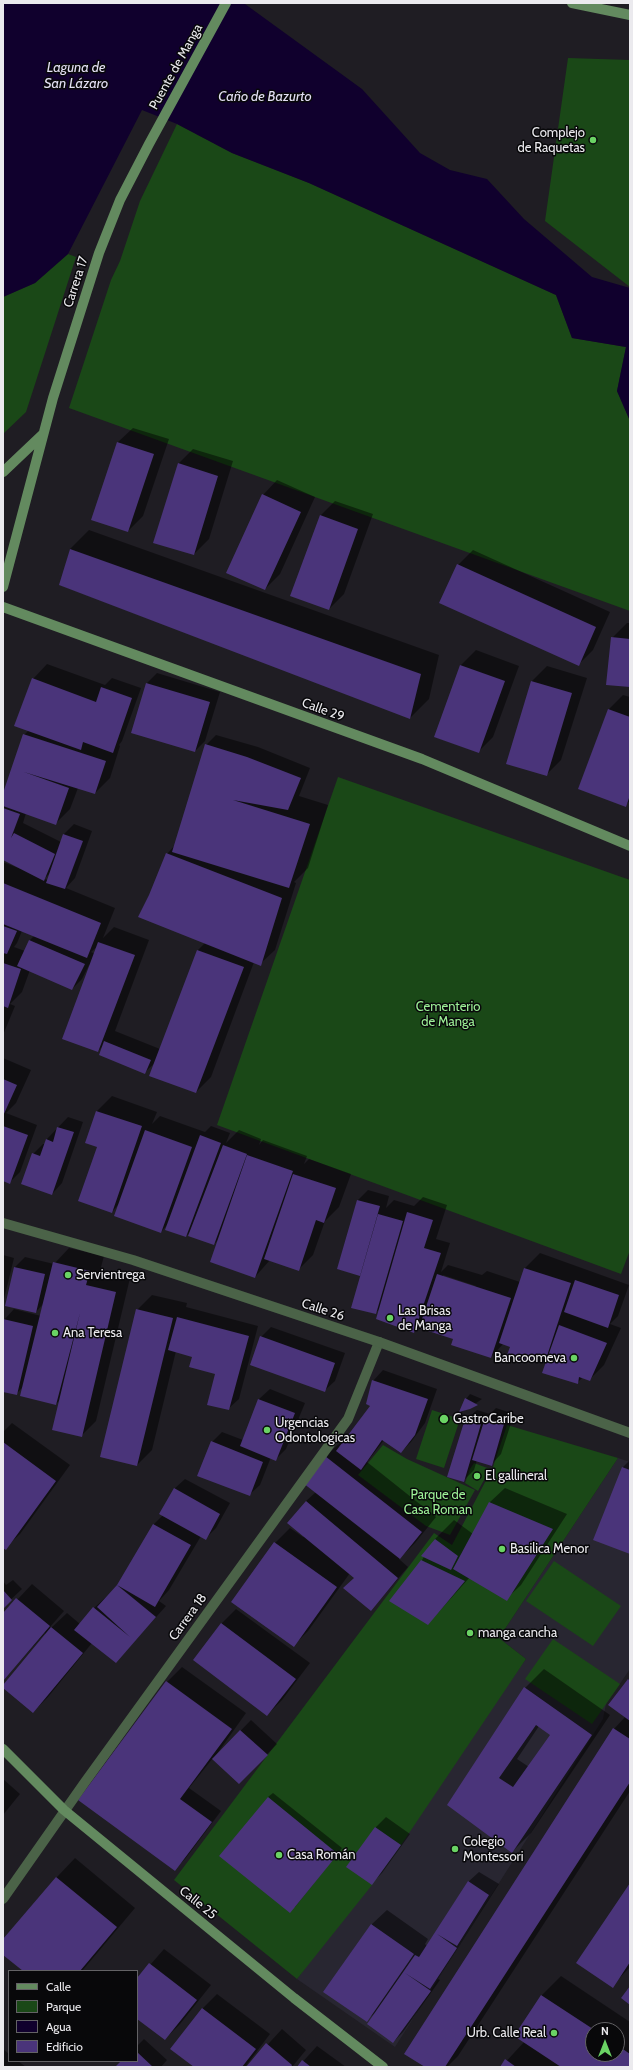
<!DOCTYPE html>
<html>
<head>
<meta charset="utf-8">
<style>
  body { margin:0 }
  #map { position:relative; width:633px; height:2070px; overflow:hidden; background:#1f1d23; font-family:Cabin,sans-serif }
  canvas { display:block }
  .frame { position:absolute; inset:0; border:4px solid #ebeaee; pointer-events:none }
  .legend { position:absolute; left:8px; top:1970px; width:130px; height:92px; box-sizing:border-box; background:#08080a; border:1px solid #636265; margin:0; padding:5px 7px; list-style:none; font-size:12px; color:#ebeaee }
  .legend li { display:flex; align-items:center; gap:8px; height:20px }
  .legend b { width:20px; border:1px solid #636265 }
  .north { position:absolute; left:585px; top:2022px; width:40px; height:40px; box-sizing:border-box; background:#08080a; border:1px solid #636265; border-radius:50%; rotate:0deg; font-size:11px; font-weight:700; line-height:16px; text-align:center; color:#ebeaee }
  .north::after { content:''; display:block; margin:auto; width:14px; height:18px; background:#6ad364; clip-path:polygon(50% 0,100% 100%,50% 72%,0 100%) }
</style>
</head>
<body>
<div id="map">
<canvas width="633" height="2070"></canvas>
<div class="frame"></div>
<ul class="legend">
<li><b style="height:5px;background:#638a5f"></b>Calle</li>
<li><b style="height:11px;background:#1a4817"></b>Parque</li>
<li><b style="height:11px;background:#10002d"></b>Agua</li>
<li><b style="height:11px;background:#4a347a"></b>Edificio</li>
</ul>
<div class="north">N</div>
</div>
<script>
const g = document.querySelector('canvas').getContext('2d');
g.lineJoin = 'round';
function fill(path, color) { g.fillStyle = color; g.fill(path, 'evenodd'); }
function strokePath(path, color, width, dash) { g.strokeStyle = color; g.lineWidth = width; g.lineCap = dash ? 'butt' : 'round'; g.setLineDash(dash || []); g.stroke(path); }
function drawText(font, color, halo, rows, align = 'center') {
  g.font = font + ' Cabin,sans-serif'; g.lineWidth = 3; g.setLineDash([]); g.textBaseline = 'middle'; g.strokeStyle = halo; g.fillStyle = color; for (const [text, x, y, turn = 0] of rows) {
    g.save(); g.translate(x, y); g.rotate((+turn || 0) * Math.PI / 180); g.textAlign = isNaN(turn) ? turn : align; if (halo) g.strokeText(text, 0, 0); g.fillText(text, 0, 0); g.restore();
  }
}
const built = new Path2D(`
  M618,1458L630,1462V1669L606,1704L603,1719L395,2047L297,1979L526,1659L499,1638Z`);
const green = new Path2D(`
  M568,58L630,60V287L545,221Z
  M177,124L232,153L309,183L556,295L572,338L626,347L617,391L630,421V611L69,408L111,280L120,261L140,201Z
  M68,254L76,257L26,412L3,434V297L35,283Z
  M338,777L630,880V1250L621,1274L217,1125Z
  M432,1410L460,1419L444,1468L416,1459Z
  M507,1425L618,1458L499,1638L526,1659L401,1845L372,1885L297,1979L174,1880L434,1533L452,1545L493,1467Z
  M383,1445L407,1459L475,1490L450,1535L426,1526L358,1475Z
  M474,1463L490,1469L478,1491L465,1483L470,1469Z
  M554,1561L621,1606L593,1646L526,1601Z
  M553,1639L620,1684L592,1724L525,1679Z`);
const water = new Path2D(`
  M3,3L245,4L362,89L420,153L450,170L487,179L524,219L592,277L630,288V421L617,391L626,347L572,338L556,295L309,183L232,153L177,124L142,110L68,254L35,283L3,297Z`);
const shadow = new Path2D(`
  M133,428L169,439L143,516L128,531L118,442Z
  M193,449L233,461L209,539L194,554L178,464Z
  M277,480L315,497L280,574L265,589L263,495Z
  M335,501L373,514L344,594L329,609L320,516Z
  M89,530L439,655L429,699L410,718L60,585L70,549Z
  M473,550L610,612L593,650L578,665L458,565Z
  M627,623H630V686L612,638Z
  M476,650L519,666L493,737L478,752L435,737L461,665Z
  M47,664L105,685L112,678L141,688L122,741L119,745L120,746L110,778L95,793L78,788L70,809L55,824L26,813L23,823L61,842L64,834L74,824L92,831L75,878L66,888L115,908L103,938L114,927L149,940L115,1031L160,1049L198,950L206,942L150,896L167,854L175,845L206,745L216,735L258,747L310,768L299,796L328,805L308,868L294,882L296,883L275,950L260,964L254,962L211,1077L196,1092L156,1062L145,1072L104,1045L98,1051L90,966L89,965L82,979L72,989L30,970L22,992L10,1004L15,1006L3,1035V862L21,869L22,868L3,859V795L24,735L29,730L33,679ZM51,872L48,880L44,879ZM22,931L34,936L30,940L25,951L14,947L17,943ZM98,946L95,954L91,952Z
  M547,666L587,678L561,760L546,775L507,763L532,681Z
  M157,673L220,692L205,741L195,751L147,683Z
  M623,695L630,697V801L625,805L609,709Z
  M3,1058L31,1070L16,1103L6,1113L37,1125L20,1172L10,1182L3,1180Z
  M112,1096L157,1112L152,1124L160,1116L205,1132L211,1126L230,1133L226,1143L239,1130L261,1139L259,1145L263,1140L307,1156L304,1164L309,1159L351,1174L339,1207L325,1221L313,1255L298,1270L270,1260L255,1277L219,1239L214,1244L191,1231L186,1236L168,1224L161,1232L118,1205L112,1212L98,1146L87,1142L97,1111Z
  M68,1117L83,1122L62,1183L52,1194L33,1154L43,1144H45L46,1140Z
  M368,1190L389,1196L386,1208L394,1200L414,1206L423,1197L447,1205L436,1239L450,1243L441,1272L448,1265L482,1275L487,1271L520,1282L525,1268L540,1253L629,1285L618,1316L610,1324L621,1328L604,1365L589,1380L583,1377L577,1383L550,1353L545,1358L539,1355L532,1362L511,1346L504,1343L491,1357L455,1335L422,1324L414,1332L381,1308L375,1313L363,1271L360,1275L338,1269L358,1200ZM443,1275L476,1286L475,1287L443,1277Z
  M69,1248L104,1256L100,1271L130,1278L96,1421L81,1436L60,1400L56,1404L23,1387L16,1394L3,1391L4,1320L14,1309L41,1316L43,1304L36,1312L6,1305L15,1267L25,1257L54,1264Z
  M3,1255L14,1258L3,1303Z
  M152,1295L187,1303L186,1307L258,1326L239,1399L228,1409L217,1373L193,1356L176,1351L152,1450L137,1465V1310Z
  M271,1327L345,1353L335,1381L324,1391L261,1337Z
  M383,1370L437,1389L425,1423L411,1442L401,1452L384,1440L367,1462L436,1517L415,1543L399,1559L408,1567L371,1610L355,1577L350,1573L308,1631L294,1645L232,1602L275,1543L290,1528L303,1537L304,1536L306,1501L316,1492L326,1456L341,1442L343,1444L372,1406L373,1381Z
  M270,1389L305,1403L286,1449L276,1459L271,1457L260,1485L249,1495L212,1442L222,1432L243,1440L259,1399Z
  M470,1394L482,1399L469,1408L466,1399Z
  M496,1408L514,1414L501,1454L491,1465L477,1460L474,1470L463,1481L466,1420L477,1410L490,1414Z
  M12,1423L70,1465L20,1534L5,1548L3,1547V1432Z
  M630,1460V1553L594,1539L623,1467Z
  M185,1479L230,1503L216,1528L206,1538L201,1536L169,1590L159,1601L166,1606L116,1662L92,1643L48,1697L33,1712L3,1687L46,1635L45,1633L3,1680V1615L32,1584L64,1611L50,1627L51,1628L67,1613L80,1624L94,1608L118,1586L154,1524L163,1515L174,1489Z
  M505,1488L567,1514L521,1585L506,1599L470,1577L428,1624L422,1560L435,1539L454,1520L473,1534L490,1502Z
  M13,1580L22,1589L3,1607V1581L6,1585Z
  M236,1609L310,1663L282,1700L267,1715L221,1624Z
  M182,1667L246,1713L214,1758L251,1720L277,1744L249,1773L213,1758L189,1788L221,1811L185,1859L175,1869L80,1799L167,1682Z
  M544,1669L610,1715L531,1833L512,1852L448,1805L525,1688ZM539,1726L551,1735L529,1767L517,1759Z
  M630,1678V1791L458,2056L447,2067H427L614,1729L625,1717L610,1705Z
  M3,1779L20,1794L3,1815Z
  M273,1793L342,1848L295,1907L268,1797Z
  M386,1817L410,1834L382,1873L372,1883L348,1867L376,1827Z
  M75,1858L135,1908L82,1971H24L3,1953V1941L57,1877Z
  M479,1872L499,1884L438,1979L440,1980L403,2032L393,2042L374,2014L366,2021L325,1991L372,1924L387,1910L428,1939L425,1944L427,1946L468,1882Z
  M630,1885V1967L612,1986Z
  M164,1949L211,1985L180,2024L165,2039L137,2017V1980Z
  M561,1976L630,2022V2067H501L525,2041L515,2035L542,1995ZM593,2030H617V2054H593Z
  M217,1994L270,2034L245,2067H196L172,2049L203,2008Z
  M282,2029L306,2050L292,2067H247Z
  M144,2039L167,2060L161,2067H117L122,2061H137V2046Z
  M317,2046L346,2067H298Z
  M3,2049L9,2054V2061H18L26,2067H3Z`);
const building = new Path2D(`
  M117,442L154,454L128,532L91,520Z
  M178,463L218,476L194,555L153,543Z
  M262,494L301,512L265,590L226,573Z
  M320,515L358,529L329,610L290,596Z
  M70,549L421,674L410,719L59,585Z
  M457,564L596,627L579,666L439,603Z
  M611,637L630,639V687L606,685Z
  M460,665L505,681L479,753L434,737Z
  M32,678L96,702L101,687L132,698L113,753L83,742L81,750L14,726Z
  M531,681L572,693L547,776L506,764Z
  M146,683L210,702L195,752L131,733Z
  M608,709L630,717V795L626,807L578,789Z
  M23,734L106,761L95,794L24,772L69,788L56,825L3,806V793Z
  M205,744L247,757L301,778L288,810L233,800L310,824L289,888L172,852Z
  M3,808L20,814L11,838L14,833L55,854L44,881L3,860Z
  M63,834L83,841L65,889L46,883Z
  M166,853L282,898L261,966L138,917L149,895Z
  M3,883L101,923L87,958L3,924Z
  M3,926L17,931L7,954L3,953Z
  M29,940L85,964L72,990L17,966Z
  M98,942L135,955L98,1052L62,1039Z
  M197,950L244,967L196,1093L149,1076Z
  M3,963L21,969L8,1008L3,1006Z
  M104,1041L151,1060L145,1074L99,1055Z
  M3,1079L17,1085L3,1116Z
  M96,1111L142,1126L112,1213L78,1201L97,1147L85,1143Z
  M3,1126L28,1135L10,1184L3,1181Z
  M57,1127L74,1132L52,1195L21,1184L32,1153L40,1156L46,1139L53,1142Z
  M145,1130L192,1147L161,1233L114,1216Z
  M200,1135L221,1143L186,1237L165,1230Z
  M223,1145L247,1154L214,1245L188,1236Z
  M247,1155L293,1171L255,1278L210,1262Z
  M293,1174L336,1188L324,1223L316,1220L299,1271L264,1259Z
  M357,1200L380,1206L360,1276L337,1269Z
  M407,1212L433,1220L424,1248L441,1253L414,1333L376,1319Z
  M378,1214L403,1221L376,1314L351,1308Z
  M53,1262L90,1271L86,1285L116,1292L82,1437L52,1430L80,1313L56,1405L20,1396Z
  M14,1267L45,1274L36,1313L5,1306Z
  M524,1268L571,1283L546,1359L535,1355L533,1363L507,1355L510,1347L499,1343Z
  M437,1274L511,1298L491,1358L451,1345L453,1339L419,1328Z
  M575,1280L619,1295L608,1328L564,1312Z
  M136,1309L173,1318L137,1466L100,1457Z
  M177,1317L249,1336L229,1410L207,1405L215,1374L189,1367L192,1357L168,1350Z
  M3,1319L33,1326L17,1395L3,1392Z
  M559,1325L607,1343L590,1381L579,1377L578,1384L542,1373Z
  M260,1336L335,1363L325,1392L250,1365Z
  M372,1380L428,1399L415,1435L401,1453L382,1440L361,1470L336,1451L370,1406L366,1404Z
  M465,1398L478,1405L470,1409L459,1412Z
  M258,1399L295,1413L276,1461L240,1446Z
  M485,1418L504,1424L492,1466L472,1460Z
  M465,1419L481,1424L464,1482L447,1477Z
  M211,1441L263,1462L250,1496L197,1476Z
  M3,1442L56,1481L6,1550L3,1548Z
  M325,1456L422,1532L400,1559L303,1483Z
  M622,1467L630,1470V1554L593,1540Z
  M174,1488L220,1514L206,1540L159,1514Z
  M306,1501L398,1578L371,1611L343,1588L354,1578L287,1523Z
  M489,1502L553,1529L507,1601L453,1569Z
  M153,1524L191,1545L155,1607L117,1585L156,1617L116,1663L74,1630L93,1607L130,1637L97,1607L117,1585Z
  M435,1539L458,1556L451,1570L421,1556Z
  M274,1542L337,1587L294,1647L231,1602Z
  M421,1560L465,1581L428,1625L389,1601Z
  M3,1590L12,1600L3,1609Z
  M16,1598L50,1626L3,1681V1613Z
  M221,1623L296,1679L267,1716L193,1660Z
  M51,1627L83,1653L33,1713L3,1688V1685Z
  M628,1679L630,1681V1721L608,1705Z
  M166,1681L232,1729L180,1799L212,1822L175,1871L78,1800Z
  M524,1687L592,1735L512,1853L447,1805ZM536,1725L550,1735L513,1787L499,1778Z
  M613,1728L630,1739V1782L445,2067H425L404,2054Z
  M240,1730L268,1755L239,1784L212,1759Z
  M268,1797L338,1854L290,1913L219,1856Z
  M375,1827L401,1845L372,1885L346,1867Z
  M56,1877L117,1927L80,1971H23L3,1955V1939Z
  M468,1881L489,1895L457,1946L437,1934L457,1948L430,1989L405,1973L431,1991L393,2043L367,2024L415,1955L419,1957Z
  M630,1883V1962L613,1988L576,1963Z
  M371,1924L414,1954L367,2022L323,1992Z
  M149,1963L197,2000L165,2040L137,2019V1978Z
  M630,1986V2005L621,1998Z
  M541,1995L593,2029V2054H617V2045L630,2054V2067H561L514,2036Z
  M202,2008L256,2049L242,2067H194L170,2049Z
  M266,2043L292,2065L291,2067H246Z
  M137,2052L153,2067H115L121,2061H137Z
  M505,2059L516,2067H500Z
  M302,2060L311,2067H297Z`);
const minor = new Path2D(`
  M3,1899L85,1782L348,1419L379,1342`);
const tertiary = new Path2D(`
  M3,1223L133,1260L379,1342L630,1433`);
const secondary = new Path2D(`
  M572,3L630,15
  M3,472L43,434
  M3,587L53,398L99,253L120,200L149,144L226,3
  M3,607L422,759L630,846
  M3,1749L64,1810L294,1998L383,2067`);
const markers = [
  [593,140,4,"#6ad364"],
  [68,1275,4,"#6ad364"],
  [390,1318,4,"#6ad364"],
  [55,1333,4,"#6ad364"],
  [574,1358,4,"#6ad364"],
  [444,1419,5,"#6ad364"],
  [267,1430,4,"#6ad364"],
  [477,1476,4,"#6ad364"],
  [502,1549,4,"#6ad364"],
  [470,1633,4,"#6ad364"],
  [455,1849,4,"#6ad364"],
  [279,1855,4,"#6ad364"],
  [554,2033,4,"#6ad364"]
];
const streetNames = [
  ["Puente de Manga",176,67,-61],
  ["Carrera 17",76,282,-72],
  ["Calle 29",323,710,20],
  ["Calle 26",323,1310,18],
  ["Carrera 18",188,1617,-54],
  ["Calle 25",198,1903,39]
];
const poiNames = [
  ["Complejo",585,133,"right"],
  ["de Raquetas",585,148,"right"],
  ["Servientrega",76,1275],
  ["Las Brisas",398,1311],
  ["de Manga",398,1326],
  ["Ana Teresa",63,1333],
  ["Bancoomeva",566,1358,"right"],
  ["GastroCaribe",453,1419],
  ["Urgencias",275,1423],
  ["Odontologicas",275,1438],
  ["El gallineral",485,1476],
  ["Basilica Menor",510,1549],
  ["manga cancha",478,1633],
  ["Colegio",463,1842],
  ["Montessori",463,1857],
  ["Casa Román",287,1855],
  ["Urb. Calle Real",546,2033,"right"]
];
const parkNames = [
  ["Cementerio",448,1007],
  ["de Manga",448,1022],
  ["Parque de",438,1495],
  ["Casa Roman",438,1510]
];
const waterNames = [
  ["Laguna de",76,68],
  ["San Lázaro",76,84],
  ["Caño de Bazurto",265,97]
];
fill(built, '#282631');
fill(green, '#1a4817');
fill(water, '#10002d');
fill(shadow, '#0007');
fill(building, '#4a347a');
strokePath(minor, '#4b6348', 10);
strokePath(tertiary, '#4b6348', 10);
strokePath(secondary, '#638a5f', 10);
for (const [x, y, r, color] of markers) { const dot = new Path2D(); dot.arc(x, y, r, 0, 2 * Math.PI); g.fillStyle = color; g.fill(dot); strokePath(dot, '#08080a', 1.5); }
drawText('13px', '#ebeaee', '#08080a', streetNames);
drawText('13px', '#ebeaee', '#08080a', poiNames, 'left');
drawText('13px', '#9df097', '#08080a', parkNames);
drawText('italic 14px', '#e3dff4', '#08080a', waterNames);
</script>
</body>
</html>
